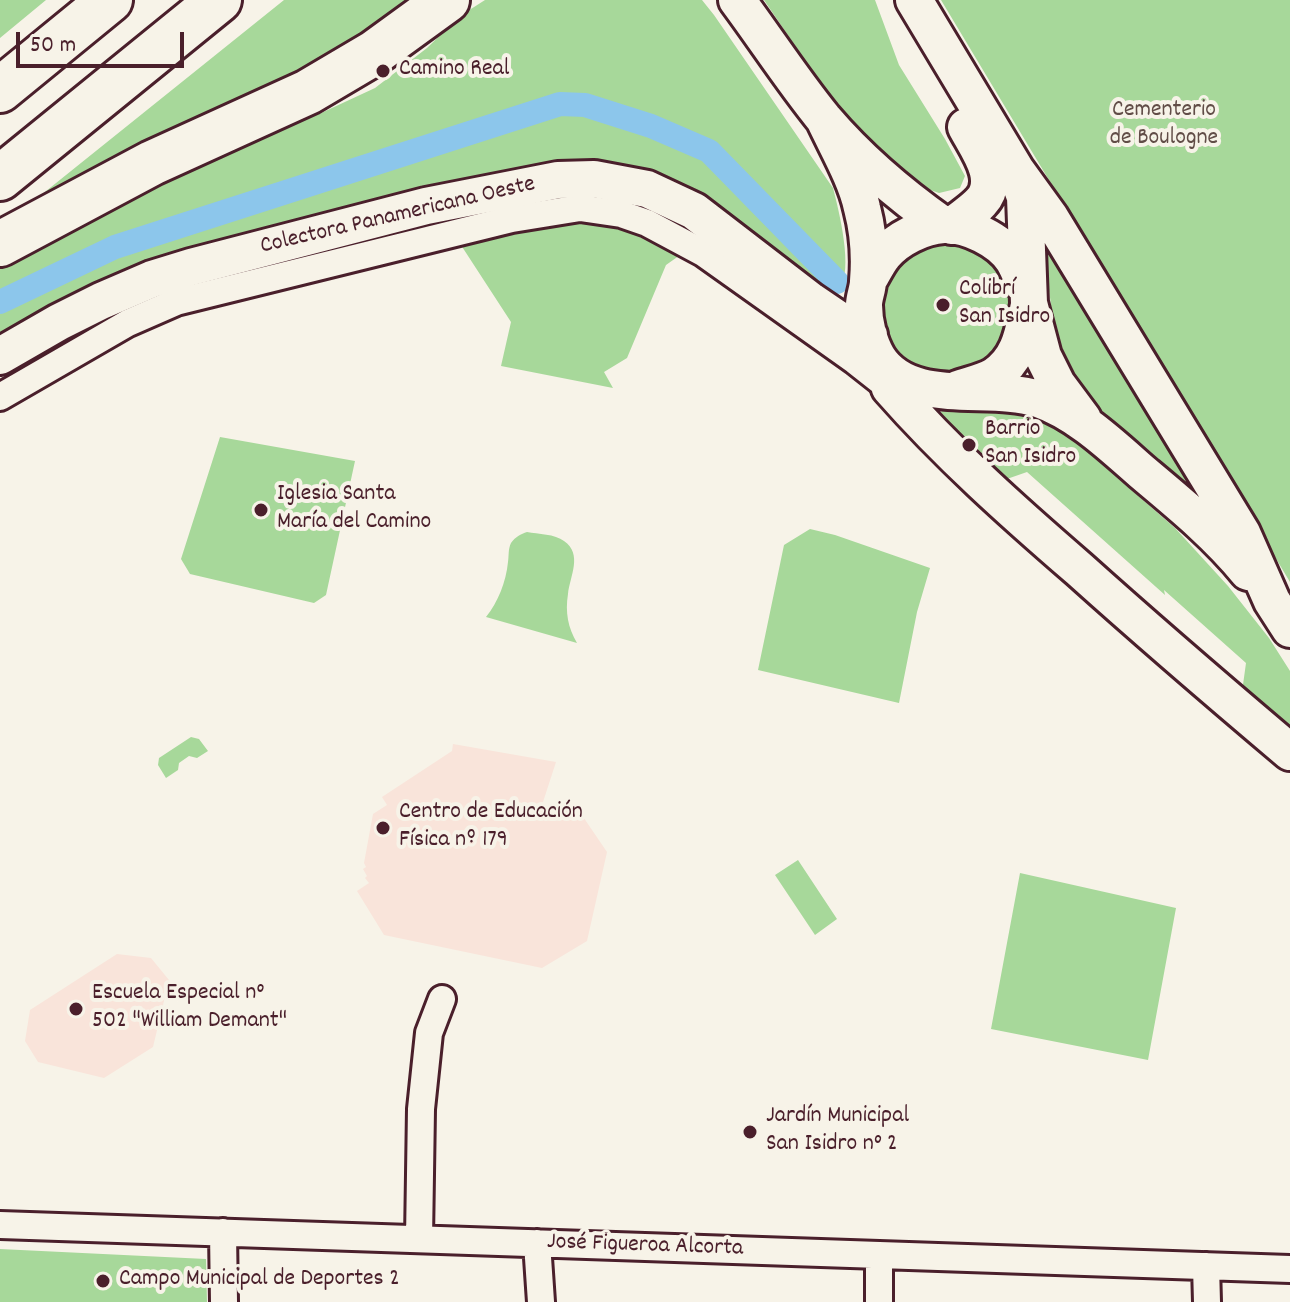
<!DOCTYPE html>
<html>
<head>
<meta charset="utf-8">
<style>
  body { margin:0 }
  #map { position:relative; width:1290px; height:1302px; overflow:hidden; background:#f7f3e8; font-family:Dekko,sans-serif }
  canvas { display:block }
  .scale { position:absolute; left:16px; top:32px; width:168px; height:36px; box-sizing:border-box; border:4px solid #4a1f2b; border-top:0; padding-left:10px; font-size:24px; line-height:28px; white-space:nowrap; color:#4a1f2b; -webkit-text-stroke:6px #f7f3e8; paint-order:stroke }
</style>
</head>
<body>
<div id="map">
<canvas width="1290" height="1302"></canvas>
<div class="scale">50 m</div>
</div>
<script>
const g = document.querySelector('canvas').getContext('2d');
g.lineJoin = 'round';
function fill(path, color) { g.fillStyle = color; g.fill(path, 'evenodd'); }
function strokePath(path, color, width, dash) { g.strokeStyle = color; g.lineWidth = width; g.lineCap = dash ? 'butt' : 'round'; g.setLineDash(dash || []); g.stroke(path); }
function drawText(font, color, halo, rows, align = 'center') {
  g.font = font + ' Dekko,sans-serif'; g.lineWidth = 8; g.setLineDash([]); g.textBaseline = 'middle'; g.strokeStyle = halo; g.fillStyle = color; for (const [text, x, y, turn = 0] of rows) {
    g.save(); g.translate(x, y); g.rotate((+turn || 0) * Math.PI / 180); g.textAlign = isNaN(turn) ? turn : align; if (halo) g.strokeText(text, 0, 0); g.fillText(text, 0, 0); g.restore();
  }
}
const built = new Path2D(`
  M453,744L556,762L543,802L553,815L573,802L607,852L587,941L542,968L384,935L357,891L369,883L365,878L367,876L363,869L366,867L364,863L373,814L387,805L382,797L452,751Z
  M117,954L151,958L169,980L153,1047L104,1078L38,1062L25,1041L30,1010Z`);
const green = new Path2D(`
  M0,0H46L0,38Z
  M284,0H420L356,45L0,228Z
  M485,0H702L714,15L833,188C839,211 854,271 839,289L826,291L582,170L0,340V263L220,152L319,114L375,88L427,48L460,16Z
  M764,0H875L899,65L945,139L965,176L960,188L939,193L916,185L854,133Z
  M941,0H1290V582Z
  M577,216L613,218L683,253L666,265L627,358L604,372L613,388L501,366L511,322L457,239Z
  M1041,228L1195,476L1191,485L1181,484L1093,411L1058,359Z
  M879 309a67 67 0 1 1 134 0a67 67 0 1 1-134 0Z
  M947,408L1009,409L1055,423L1175,528L1228,586L1269,638L1290,671V730L1242,692L1246,663L1164,590L1165,595L1027,472L1004,480L942,422L939,413Z
  M220,437L355,461L326,595L314,603L190,574L181,559Z
  M810,529L835,535L930,568L917,612L899,703L758,670L784,545Z
  M527,532C538,534 555,534 564,541C583,554 570,576 568,594C565,612 568,628 577,643L486,617C498,602 506,582 508,562C509,556 508,549 511,543C515,537 521,534 527,532Z
  M191,737L199,739L208,751L197,758L189,756L179,763L178,770L166,778L158,765L159,758Z
  M798,860L837,919L815,935L775,875Z
  M1020,873L1176,908L1148,1060L991,1029Z
  M0,1249L206,1259L207,1302H0Z`);
const canal = new Path2D(`
  M0,302L115,247L560,104L585,105L651,126L709,151L837,282`);
const street = new Path2D(`
  M0,397L128,323L176,302L512,219L580,208L621,214L647,223L703,253L855,361L888,387
  M0,1225L1290,1269
  M223,1232L224,1302
  M419,1239L421,1109L429,1033L442,999
  M537,1243L541,1302
  M1206,1266L1207,1302
  M879,1302V1255`);
const secondary = new Path2D(`
  M737,0C766,39 793,81 824,119C859,160 899,194 943,225
  M914,0L1016,170L1050,217L1242,533L1272,601L1290,629
  M824,119C837,147 856,179 862,208C868,231 870,258 868,281C868,289 864,297 864,305C864,322 869,343 878,358C910,408 989,383 1038,399C1078,413 1110,444 1142,472C1179,503 1217,534 1248,572
  M1019,181L1025,197L1029,303L1043,356L1057,384L1083,419
  M952,226C961,218 973,211 981,202C1002,180 977,148 966,127
  M868,281C873,273 878,262 884,255C897,239 923,226 944,225C967,224 1000,240 1013,260C1018,268 1022,279 1026,288
  M0,356L59,322L101,301L152,279L191,267L426,206L558,180L594,179L647,189L694,211L811,301L839,320L869,335
  M894,375L890,388C948,454 1013,512 1079,569C1148,631 1219,692 1290,752
  M958,389C969,385 984,382 994,376C1020,359 1023,332 1029,305`);
const highway = new Path2D(`
  M0,90L110,0
  M0,178L219,0
  M0,244L152,163L308,92L374,53L447,0`);
const markers = [
  [383,71,8,"#4a1f2b"],
  [943,305,8,"#4a1f2b"],
  [969,445,8,"#4a1f2b"],
  [261,510,8,"#4a1f2b"],
  [383,828,8,"#4a1f2b"],
  [76,1009,8,"#4a1f2b"],
  [750,1132,8,"#4a1f2b"],
  [103,1281,8,"#4a1f2b"]
];
const poiNames = [
  ["Camino Real",399,71],
  ["Colibrí",959,291],
  ["San Isidro",959,319],
  ["Barrio",985,431],
  ["San Isidro",985,459],
  ["Iglesia Santa",277,496],
  ["María del Camino",277,524],
  ["Centro de Educación",399,814],
  ["Física nº 179",399,842],
  ["Escuela Especial n°",92,995],
  ["502 \"William Demant\"",92,1023],
  ["Jardín Municipal",766,1118],
  ["San Isidro n° 2",766,1146],
  ["Campo Municipal de Deportes 2",119,1281]
];
const parkNames = [
  ["Cementerio",1164,112],
  ["de Boulogne",1164,140]
];
const streetNames = [
  ["Colectora Panamericana Oeste",398,217,-13],
  ["José Figueroa Alcorta",645,1247,2]
];
fill(built, '#f9e4da');
fill(green, '#a7d89a');
strokePath(canal, '#8cc6eb', 24);
strokePath(street, '#4a1f2b', 32);
strokePath(secondary, '#4a1f2b', 42);
strokePath(highway, '#4a1f2b', 50);
strokePath(street, '#f7f3e8', 26);
strokePath(secondary, '#f7f3e8', 36);
strokePath(highway, '#f7f3e8', 44);
for (const [x, y, r, color] of markers) { const dot = new Path2D(); dot.arc(x, y, r, 0, 2 * Math.PI); g.fillStyle = color; g.fill(dot); strokePath(dot, '#f7f3e8', 3); }
drawText('24px', '#4a1f2b', '#f7f3e8', poiNames, 'left');
drawText('24px', '#614d47', '#f7f3e8', parkNames);
drawText('24px', '#4a1f2b', '#f7f3e8', streetNames);
</script>
</body>
</html>
